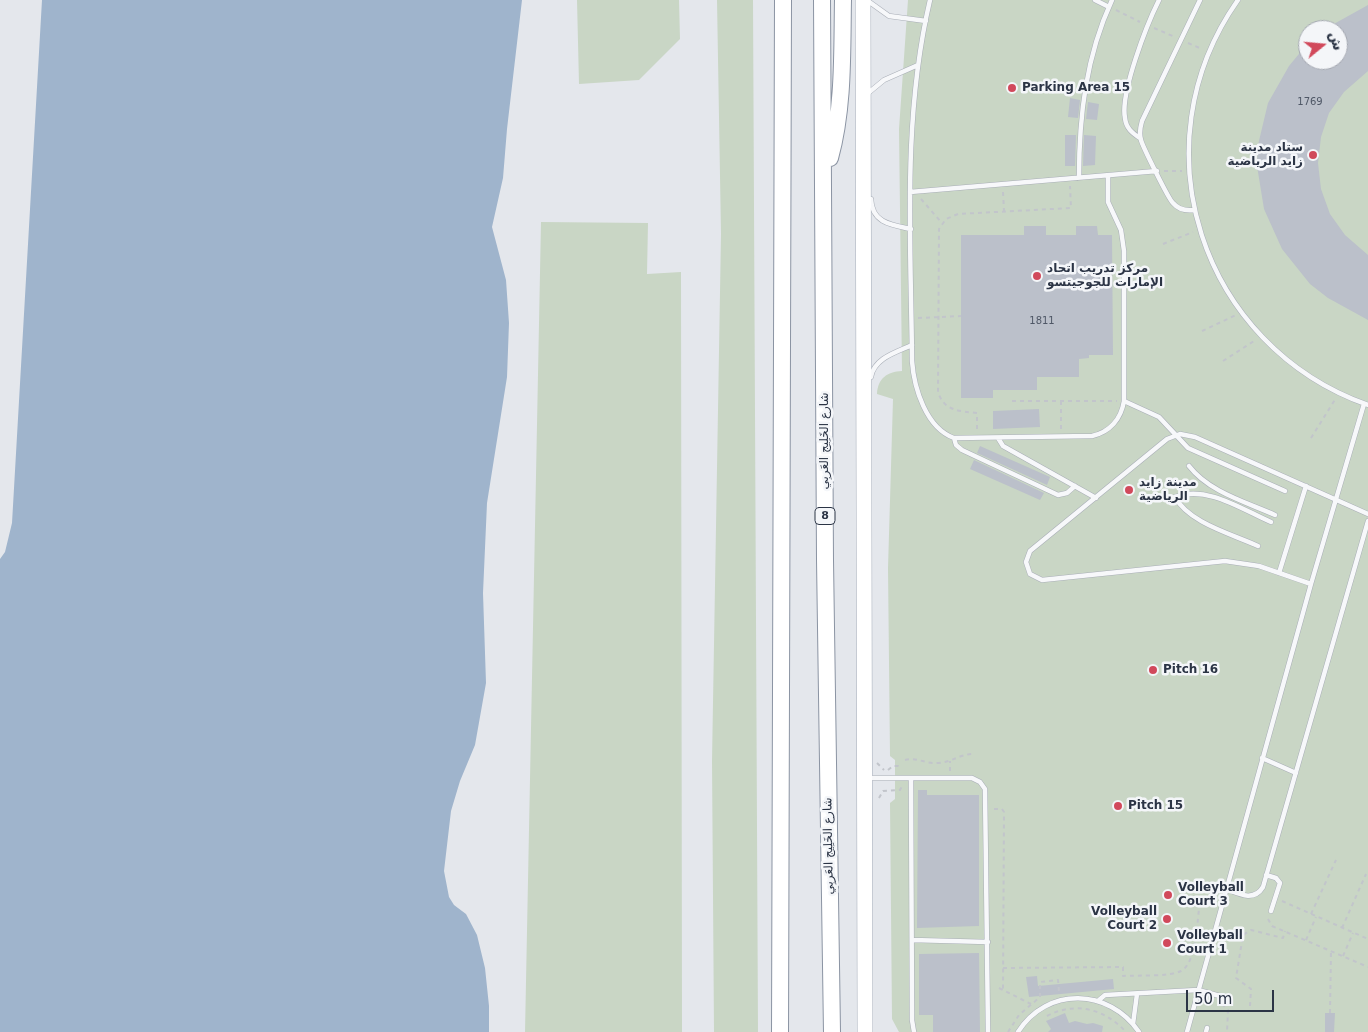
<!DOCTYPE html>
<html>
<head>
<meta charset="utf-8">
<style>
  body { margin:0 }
  #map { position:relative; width:1368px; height:1032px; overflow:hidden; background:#e4e7ec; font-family:"DejaVu Sans",Cairo,sans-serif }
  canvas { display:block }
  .north { position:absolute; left:1298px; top:20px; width:50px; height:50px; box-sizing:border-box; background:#f4f6f9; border:1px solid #a4a8b1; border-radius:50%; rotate:73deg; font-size:14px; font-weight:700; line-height:20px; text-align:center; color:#2b3445 }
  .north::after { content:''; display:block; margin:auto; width:18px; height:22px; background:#d1495b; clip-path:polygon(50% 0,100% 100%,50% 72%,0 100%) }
  .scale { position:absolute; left:1186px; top:990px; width:88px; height:22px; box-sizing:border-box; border:2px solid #2b3445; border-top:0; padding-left:6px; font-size:15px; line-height:18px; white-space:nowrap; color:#2b3445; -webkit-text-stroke:4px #f4f6f9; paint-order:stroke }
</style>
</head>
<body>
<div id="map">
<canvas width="1368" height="1032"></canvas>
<div class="north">ش</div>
<div class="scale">50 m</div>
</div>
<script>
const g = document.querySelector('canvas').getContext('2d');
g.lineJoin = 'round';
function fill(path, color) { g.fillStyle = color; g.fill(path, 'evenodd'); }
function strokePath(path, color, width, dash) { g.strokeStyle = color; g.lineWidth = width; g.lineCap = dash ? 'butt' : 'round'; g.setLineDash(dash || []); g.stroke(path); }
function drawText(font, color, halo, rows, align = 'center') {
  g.font = font + ' "DejaVu Sans",Cairo,sans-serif'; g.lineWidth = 5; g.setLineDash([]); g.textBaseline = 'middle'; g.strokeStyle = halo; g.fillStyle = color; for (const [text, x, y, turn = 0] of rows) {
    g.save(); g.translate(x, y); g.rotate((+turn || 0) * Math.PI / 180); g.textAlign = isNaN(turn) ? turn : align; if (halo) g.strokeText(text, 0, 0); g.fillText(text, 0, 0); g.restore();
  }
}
const green = new Path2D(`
  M577,0H679L680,39L639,80L579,84Z
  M717,0H753L758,1032H714L712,761L721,234Z
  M908,0H1368V1032H899L892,1019L890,803L895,799V760L890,756L888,568L893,399L877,394C878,378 887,372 902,371L899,129ZM1308,30H1338V60H1308Z
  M541,222L648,223L647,274L681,272L682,1032H525Z`);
const water = new Path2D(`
  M42,0H522L507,129L503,178L492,227L506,280L509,323L507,377L487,503L483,593L486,683L475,745L460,781L451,811L444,871L449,897L454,905L466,914L477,935L485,968L489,1006V1032H0V559L5,552L12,523Z`);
const building = new Path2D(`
  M1368,5V71L1344,92L1329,113L1321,137L1318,163L1321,189L1330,214L1345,235L1368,255V320L1328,298L1310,284L1282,249L1264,209L1257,166L1258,145L1268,103L1289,66L1308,43V60H1338V30H1323Z
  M1070,98L1080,100L1078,118L1068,117Z
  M1088,102L1099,104L1097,120L1086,119Z
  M1065,135H1076L1075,166H1065Z
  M1084,135L1096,136L1095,165L1083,166Z
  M1024,226H1046V235H1076V226H1097L1098,235H1112L1113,355H1089V358L1079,359V377H1037V390H993V398H961V235H1024Z
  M1039,409L1040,427L993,429V411Z
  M980,446L1050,477L1047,485L977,453Z
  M974,460L1044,493L1040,500L970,469Z
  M918,790H927V795H979V926L917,928Z
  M979,953L980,1032H933V1015H919V954Z
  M1037,976L1038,986L1113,979L1114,989L1029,997L1026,977Z
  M1065,1013L1069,1023L1075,1021L1087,1024L1093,1023L1103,1026L1102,1032H1048L1051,1029L1046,1021Z
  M1325,1013H1335L1334,1032H1325Z`);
const path = new Path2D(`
  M1116,10L1140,22
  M1154,28L1175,37
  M1188,43L1202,49
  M1164,171H1182
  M1003,192L1004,211
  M921,199L942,223
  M1163,244L1193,232
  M918,318L961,316
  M1202,331L1236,315
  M1223,361L1254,341
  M1012,401H1117
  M977,429V413C959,411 944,411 938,392L939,229L946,219L958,214L1071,208L1070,186
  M1061,429V401
  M1311,438L1336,398
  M905,760C917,757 926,764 937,763C951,763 959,754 974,754
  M877,763L884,770
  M888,770L893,766H898V770
  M950,771V761
  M879,798L883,791L900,790L902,786
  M994,809H1002L1004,812L1003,990
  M1282,901L1368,939
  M1311,914L1336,860
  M1268,919L1272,926L1368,967
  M1342,928L1366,874
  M1306,940L1316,917
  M1343,956L1353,933
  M1003,968L1123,967V976C1138,975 1169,977 1181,971C1197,963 1197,918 1200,902
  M999,988L1031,1004
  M1222,1004L1228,1010L1227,1032
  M1250,1006L1251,989L1236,978L1243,935L1251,930L1283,938L1285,931
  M1330,1013L1331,951
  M1047,1016C1075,1001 1105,1009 1126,1032
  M1008,1032L1019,1015L1040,997V982L1058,980L1059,992`);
const lane = new Path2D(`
  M930,0C902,119 911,241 912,361C914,388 926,428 954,438L1092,436C1110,432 1121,419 1124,401V251L1121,230L1108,202V176
  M1095,0L1109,7
  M1238,0C1135,146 1201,346 1368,405
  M868,1L889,16L926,21
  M867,94L884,80L918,65
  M1140,138C1132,133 1126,128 1125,118C1120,93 1147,24 1159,0
  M1079,178C1079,116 1086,56 1112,0
  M910,192L1157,171
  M871,199C872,223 891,225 911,229
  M1194,210C1186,211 1178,209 1173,203C1169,200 1142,145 1141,140C1139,134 1140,128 1142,121L1200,0
  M871,377C874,358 897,352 912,345
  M1124,401L1159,417L1188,448L1285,491
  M954,438L956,445L962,450L1058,495L1067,493L1075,486
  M998,438L1003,446L1096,498
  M1189,466C1209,492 1246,502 1275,515
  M1258,546C1232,534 1189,523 1175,497C1207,485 1241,509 1271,522
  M1279,573L1306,486
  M1311,584L1259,566L1225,561L1042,580L1030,574L1026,562L1030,551L1167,439L1180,434L1195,437L1368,514
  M1262,758L1296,773
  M867,778H972L980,782L985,789L988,1032
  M911,778L912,1020L914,1032
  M1266,875L1276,878L1280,883L1271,911
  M1226,889C1239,894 1254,902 1263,887L1368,521
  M912,940L988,942
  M1099,1000L1105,995L1198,990L1220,996
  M1133,1024L1137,994
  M1018,1032C1047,986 1109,988 1139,1032
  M1187,1032L1311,584L1364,404
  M1206,1032L1207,1028`);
const primary = new Path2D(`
  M863,0L865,1032`);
const highway = new Path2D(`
  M822,0L825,560L832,1032
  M830,158C844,107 842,52 843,0
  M780,1032L783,0`);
const markers = [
  [1012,88,5,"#d1495b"],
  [1313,155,5,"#d1495b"],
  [1037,276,5,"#d1495b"],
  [1129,490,5,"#d1495b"],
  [1153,670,5,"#d1495b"],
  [1118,806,5,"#d1495b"],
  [1168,895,5,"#d1495b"],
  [1167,919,5,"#d1495b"],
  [1167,943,5,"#d1495b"]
];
const numberNames = [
  ["1769",1310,102],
  ["1811",1042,321]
];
const shields = [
  [825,516,20]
];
const shieldNames = [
  ["8",825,516]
];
const poiNames = [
  ["Parking Area 15",1022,88],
  ["ستاد مدينة",1303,148,"right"],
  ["زايد الرياضية",1303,162,"right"],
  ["مركز تدريب اتحاد",1047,269],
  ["الإمارات للجوجيتسو",1047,283],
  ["مدينة زايد",1139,483],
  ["الرياضية",1139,497],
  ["Pitch 16",1163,670],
  ["Pitch 15",1128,806],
  ["Volleyball",1178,888],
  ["Court 3",1178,902],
  ["Volleyball",1157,912,"right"],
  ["Court 2",1157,926,"right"],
  ["Volleyball",1177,936],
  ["Court 1",1177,950]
];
const streetNames = [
  ["شارع الخَلِيج العَربِي",825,441,-90],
  ["شارع الخَلِيج العَربِي",829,846,-91]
];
fill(green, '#c9d6c5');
fill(water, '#9fb4cc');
fill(building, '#bbc0ca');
strokePath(lane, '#a9aeb7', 5.5);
strokePath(primary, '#a3abb8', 16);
strokePath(highway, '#8b94a3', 18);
strokePath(path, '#c2c5cb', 2, [4, 4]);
strokePath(lane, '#f7f8fa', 4.5);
strokePath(primary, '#fff', 15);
strokePath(highway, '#fff', 16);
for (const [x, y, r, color] of markers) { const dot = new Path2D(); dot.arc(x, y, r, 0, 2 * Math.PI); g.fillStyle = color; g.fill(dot); strokePath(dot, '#f4f6f9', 2); }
drawText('10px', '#4f5766', null, numberNames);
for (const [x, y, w] of shields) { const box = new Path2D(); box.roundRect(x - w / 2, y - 8.5, w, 17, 4); g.fillStyle = '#f4f6f9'; g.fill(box); strokePath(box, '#2b3445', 1); }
drawText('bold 11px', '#2b3445', null, shieldNames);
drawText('bold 12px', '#2b3445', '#f4f6f9', poiNames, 'left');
drawText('12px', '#2b3445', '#f4f6f9', streetNames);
</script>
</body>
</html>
